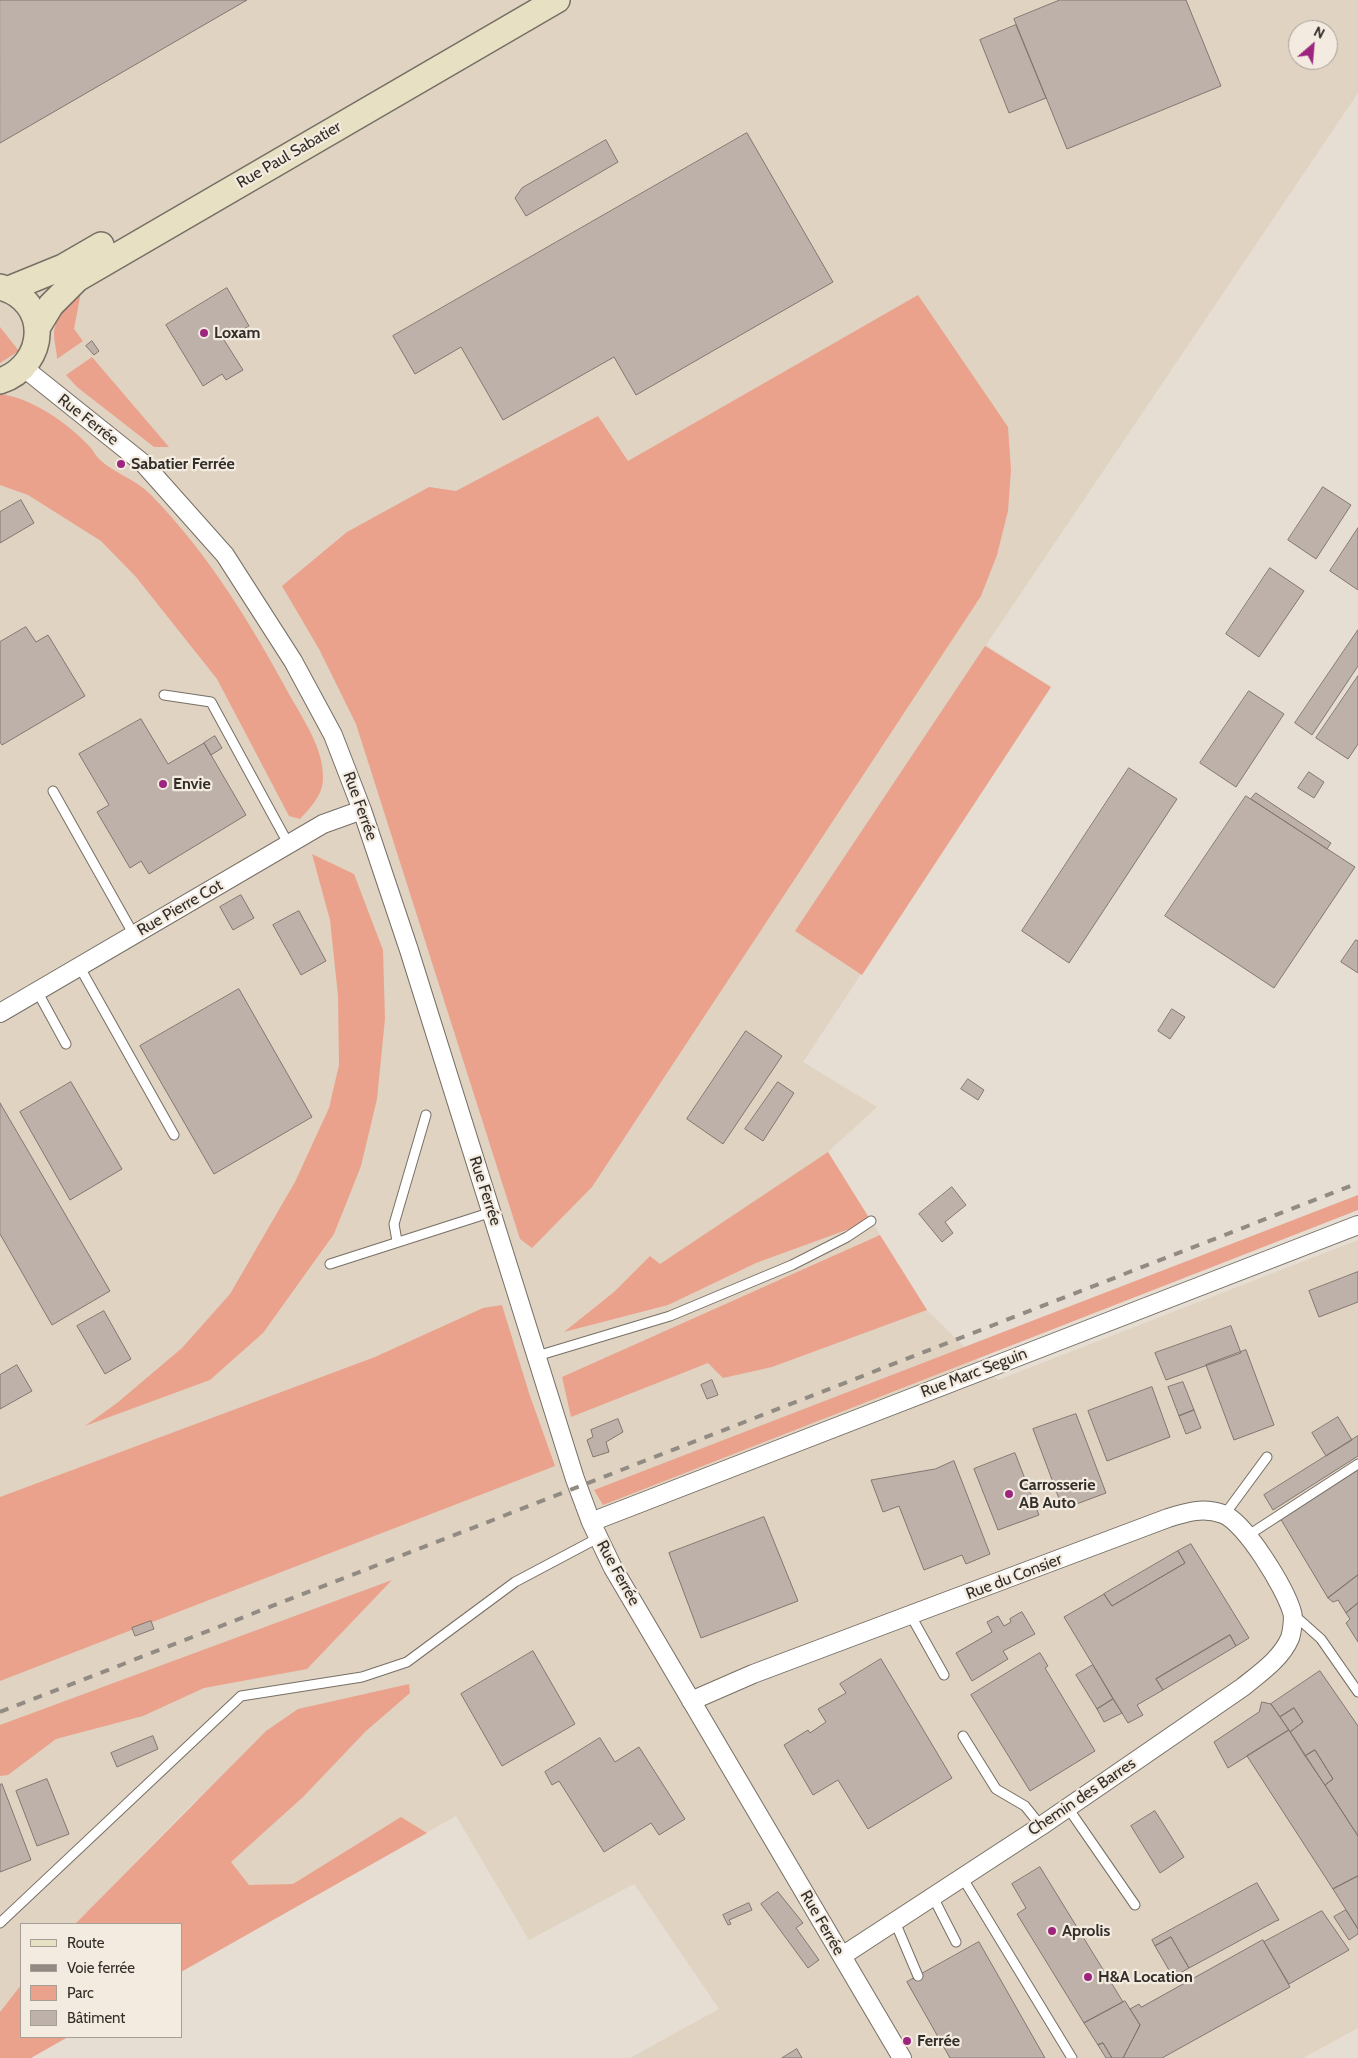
<!DOCTYPE html>
<html>
<head>
<meta charset="utf-8">
<style>
  body { margin:0 }
  #map { position:relative; width:1358px; height:2058px; overflow:hidden; background:#e6ded3; font-family:Cabin,sans-serif }
  canvas { display:block }
  .legend { position:absolute; left:20px; top:1923px; width:162px; height:115px; box-sizing:border-box; background:#f4ebe0; border:1px solid #a69f97; margin:0; padding:6px 9px; list-style:none; font-size:15px; color:#322e2a }
  .legend li { display:flex; align-items:center; gap:10px; height:25px }
  .legend b { width:25px; border:1px solid #a69f97 }
  .north { position:absolute; left:1288px; top:20px; width:50px; height:50px; box-sizing:border-box; background:#f4ebe0; border:1px solid #a69f97; border-radius:50%; rotate:27deg; font-size:14px; font-weight:700; line-height:20px; text-align:center; color:#322e2a }
  .north::after { content:''; display:block; margin:auto; width:18px; height:22px; background:#9d257f; clip-path:polygon(50% 0,100% 100%,50% 72%,0 100%) }
</style>
</head>
<body>
<div id="map">
<canvas width="1358" height="2058"></canvas>
<ul class="legend">
<li><b style="height:6px;background:#e8e0c2"></b>Route</li>
<li><b style="height:6px;background:#918b83"></b>Voie ferrée</li>
<li><b style="height:14px;background:#eba28d"></b>Parc</li>
<li><b style="height:14px;background:#bdb1a9"></b>Bâtiment</li>
</ul>
<div class="north">N</div>
</div>
<script>
const g = document.querySelector('canvas').getContext('2d');
g.lineJoin = 'round';
function fill(path, color) { g.fillStyle = color; g.fill(path, 'evenodd'); }
function strokePath(path, color, width, dash) { g.strokeStyle = color; g.lineWidth = width; g.lineCap = dash ? 'butt' : 'round'; g.setLineDash(dash || []); g.stroke(path); }
function drawText(font, color, halo, rows, align = 'center') {
  g.font = font + ' Cabin,sans-serif'; g.lineWidth = 4.5; g.setLineDash([]); g.textBaseline = 'middle'; g.strokeStyle = halo; g.fillStyle = color; for (const [text, x, y, turn = 0] of rows) {
    g.save(); g.translate(x, y); g.rotate((+turn || 0) * Math.PI / 180); g.textAlign = isNaN(turn) ? turn : align; if (halo) g.strokeText(text, 0, 0); g.fillText(text, 0, 0); g.restore();
  }
}
const built = new Path2D(`
  M0,0H1358V93L986,645L1051,687L803,1062L877,1107L828,1152L927,1310L998,1380L1358,1240V2028L1303,2058H630L719,2009L634,1884L529,1940L456,1816L264,1925L197,1799L75,1924H21V1985L0,2012ZM1298,30H1328V60H1298Z`);
const green = new Path2D(`
  M81,292L74,329L83,341L57,359C57,351 54,343 54,335C54,318 68,302 81,292Z
  M918,295L1008,427L1011,470L1008,511L997,555L981,596L592,1187L532,1248L520,1239L356,724L319,649L282,586L347,532L429,487L456,491L598,416L628,461Z
  M0,327L19,351L0,363Z
  M92,357L169,447H154L77,387L66,375Z
  M0,394C32,398 68,423 90,447C93,450 95,455 99,459C115,474 136,479 151,495C208,553 251,624 289,694C303,719 324,749 323,778C323,795 311,807 300,819L289,816L217,679L136,577L101,541L28,495L0,485Z
  M985,646L1051,687L862,975L795,931Z
  M312,854L354,874L383,950L385,1019L377,1099L361,1166L334,1234L263,1333L210,1380L85,1426L117,1403L182,1348L230,1294L295,1182L329,1108L339,1065L338,996L330,920Z
  M828,1152L871,1221L756,1263L668,1305L564,1332L614,1292L650,1256L660,1264Z
  M1358,1195V1210L603,1505L594,1490Z
  M880,1235L927,1310L772,1367L723,1378L708,1363L571,1417L562,1377Z
  M502,1305L529,1393L555,1466L0,1681V1497L375,1357L483,1308Z
  M392,1580L307,1669L204,1688L143,1716L56,1739L8,1775L0,1776V1725Z
  M409,1684L410,1693L366,1731L303,1797L231,1862L249,1885L293,1884L401,1817L427,1833L181,1972V1924H75L266,1731L298,1709Z
  M21,1985V2037H68L31,2058H0V2012Z`);
const building = new Path2D(`
  M0,0H247L0,143Z
  M1060,0H1186L1221,86L1067,149L1014,19Z
  M1016,25L1046,98L1009,113L980,40Z
  M747,133L833,282L636,395L614,357L503,420L461,347L415,374L393,336Z
  M606,140L618,162L526,216L515,198L522,188Z
  M227,288L249,326L224,340L243,370L226,380L222,374L203,386L166,325Z
  M92,341L99,351L94,355L86,346Z
  M1323,487L1351,505L1316,559L1288,540Z
  M21,500L34,523L0,543V512Z
  M1358,528V590L1330,571Z
  M1270,568L1304,591L1259,657L1226,634Z
  M26,627L36,642L48,635L85,696L2,745L0,742V642Z
  M1358,630V666L1312,735L1295,723Z
  M1358,676V744L1348,759L1316,738Z
  M1249,691L1284,714L1236,787L1200,763Z
  M141,719L168,764L204,743L246,815L149,874L141,861L130,868L97,812L109,805L79,754Z
  M215,736L222,748L211,755L204,743Z
  M1129,768L1177,799L1069,963L1022,931Z
  M1309,772L1324,782L1314,798L1298,788Z
  M1256,793L1331,843L1327,849L1251,799Z
  M1246,796L1355,867L1274,988L1165,916Z
  M241,895L254,918L233,930L220,907Z
  M299,911L326,961L301,975L273,925Z
  M1356,940L1358,941V973L1341,962Z
  M239,989L312,1117L214,1174L140,1046Z
  M1172,1009L1185,1017L1170,1039L1158,1031Z
  M746,1031L782,1056L723,1144L687,1119Z
  M968,1079L984,1090L978,1100L961,1089Z
  M71,1082L122,1169L70,1200L20,1112Z
  M778,1082L794,1093L763,1141L745,1129Z
  M0,1103L110,1291L52,1325L0,1234Z
  M952,1187L966,1205L945,1222L953,1233L942,1242L919,1214Z
  M1358,1272V1302L1319,1317L1309,1291Z
  M104,1311L131,1359L105,1374L77,1326Z
  M1231,1326L1241,1353L1166,1380L1155,1353Z
  M1246,1350L1274,1425L1234,1440L1206,1365Z
  M17,1365L32,1391L0,1409V1375Z
  M712,1380L718,1395L707,1399L701,1385Z
  M1183,1382L1194,1410L1179,1416L1168,1387Z
  M1152,1387L1170,1437L1107,1461L1088,1411Z
  M1194,1410L1201,1428L1186,1434L1179,1416Z
  M1076,1414L1106,1493L1063,1509L1033,1429Z
  M1338,1417L1352,1440L1326,1456L1312,1433Z
  M618,1419L623,1432L606,1442L609,1452L593,1457L587,1440L593,1437L591,1430Z
  M1358,1436V1456L1273,1510L1264,1495Z
  M1015,1453L1039,1515L998,1530L974,1469Z
  M954,1461L990,1554L966,1564L962,1555L924,1570L899,1506L883,1512L871,1480L935,1469Z
  M1358,1470V1575L1328,1598L1280,1518Z
  M764,1517L798,1601L701,1638L669,1553Z
  M1191,1544L1249,1638L1236,1646L1230,1635L1156,1679L1163,1690L1137,1705L1143,1715L1128,1723L1064,1617L1104,1594L1112,1606L1185,1563L1178,1551Z
  M1178,1551L1185,1563L1112,1606L1104,1594Z
  M1358,1575V1603L1346,1613L1338,1600L1333,1602L1328,1598Z
  M1358,1603V1642L1346,1623L1350,1619L1346,1613Z
  M1022,1612L1035,1634L1003,1651L1008,1659L972,1681L956,1653L992,1632L987,1622L998,1616L1004,1626L1011,1622L1010,1619Z
  M151,1621L154,1629L135,1636L132,1628Z
  M1230,1635L1236,1646L1163,1690L1156,1679Z
  M533,1651L575,1724L502,1766L461,1694Z
  M1040,1653L1048,1666L1045,1668L1095,1751L1030,1791L971,1695Z
  M881,1659L952,1778L868,1829L838,1780L813,1795L784,1745L808,1730L810,1733L826,1722L818,1709L846,1693L840,1684Z
  M1093,1665L1113,1699L1097,1709L1076,1675Z
  M1320,1671L1358,1726V1836L1325,1785L1333,1779L1315,1750L1305,1756L1290,1732L1303,1722L1294,1708L1280,1717L1271,1704Z
  M1113,1699L1122,1713L1104,1722L1097,1709Z
  M1262,1702L1271,1704L1289,1730L1228,1768L1214,1742L1259,1712Z
  M1294,1708L1303,1722L1290,1732L1280,1717Z
  M1289,1730L1358,1836V1876L1333,1889L1247,1756Z
  M153,1736L158,1749L117,1767L111,1753Z
  M600,1738L615,1762L639,1747L685,1819L659,1835L651,1823L604,1852L559,1781L552,1785L545,1772Z
  M1315,1750L1333,1779L1325,1785L1305,1756Z
  M47,1779L69,1834L37,1846L16,1791Z
  M2,1784L31,1860L0,1872V1785Z
  M1155,1811L1184,1857L1160,1873L1131,1826Z
  M1040,1867L1123,2002L1084,2023L1017,1914L1026,1908L1012,1884Z
  M1358,1876V1929L1333,1889Z
  M1257,1883L1279,1920L1276,1921L1189,1968L1171,1937L1155,1946L1152,1940Z
  M778,1892L803,1923L796,1928L819,1960L808,1968L761,1904Z
  M749,1903L752,1910L729,1920L731,1924L728,1925L723,1915Z
  M1346,1910L1358,1929V1934L1349,1940L1334,1917Z
  M1322,1911L1349,1950L1289,1984L1264,1942Z
  M1171,1937L1189,1968L1173,1977L1155,1946Z
  M1263,1940L1290,1987L1162,2058H1123L1140,2025L1130,2009L1139,2004L1141,2007Z
  M979,1942L1045,2058H950L907,1982Z
  M1125,2001L1140,2025L1123,2058H1112L1103,2043L1098,2045L1084,2023Z
  M1103,2043L1112,2058H1106L1098,2045Z
  M797,2049L802,2058H782Z`);
const service = new Path2D(`
  M164,695L211,702L289,845
  M53,791L134,935
  M79,966L174,1135
  M37,991L66,1044
  M397,1241L394,1224L426,1115
  M330,1264L492,1212
  M537,1356L670,1316L792,1265L847,1237L871,1221
  M1225,1514L1267,1457
  M1247,1536L1358,1464
  M1293,1614L1321,1639L1358,1692
  M911,1616L944,1675
  M963,1736L996,1789L1025,1806L1041,1826
  M1068,1808L1135,1905
  M962,1877L1072,2058
  M933,1897L956,1942
  M895,1922L918,1976
  M0,1923L241,1696L362,1677L407,1662L515,1582L598,1538`);
const minor = new Path2D(`
  M24,368L144,464L225,555L293,661L333,735L362,810L409,950L575,1479L591,1522L613,1568L902,2058
  M0,1013L323,824L362,810
  M591,1522L1358,1225
  M691,1701L753,1674L1168,1518C1187,1512 1203,1507 1223,1514C1245,1522 1285,1588 1292,1612C1294,1617 1292,1632 1290,1638C1281,1659 1260,1673 1243,1687L1041,1826L842,1956`);
const secondary = new Path2D(`
  M0,287C51,300 48,365 0,381
  M9,289L63,267L101,245
  M37,328L51,305L77,279L557,0`);
const rail = new Path2D(`
  M0,1712L1358,1183`);
const markers = [
  [204,333,5,"#9d257f"],
  [121,464,5,"#9d257f"],
  [163,784,5,"#9d257f"],
  [1009,1494,5,"#9d257f"],
  [1052,1931,5,"#9d257f"],
  [1088,1977,5,"#9d257f"],
  [907,2041,5,"#9d257f"]
];
const streetNames = [
  ["Rue Paul Sabatier",289,155,-30],
  ["Rue Ferrée",88,420,38],
  ["Rue Ferrée",360,806,70],
  ["Rue Pierre Cot",180,908,-30],
  ["Rue Ferrée",485,1191,72],
  ["Rue Marc Seguin",974,1373,-21],
  ["Rue Ferrée",618,1573,61],
  ["Rue du Consier",1014,1577,-21],
  ["Chemin des Barres",1082,1797,-34],
  ["Rue Ferrée",822,1923,60]
];
const poiNames = [
  ["Loxam",214,333],
  ["Sabatier Ferrée",131,464],
  ["Envie",173,784],
  ["Carrosserie",1019,1485],
  ["AB Auto",1019,1503],
  ["Aprolis",1062,1931],
  ["H&A Location",1098,1977],
  ["Ferrée",917,2041]
];
fill(built, '#e0d3c2');
fill(green, '#eba28d');
fill(building, '#bdb1a9');
strokePath(building, '#837871', 1);
strokePath(service, '#766f65', 11);
strokePath(minor, '#766f65', 20);
strokePath(secondary, '#766f65', 28);
strokePath(service, '#fff', 9);
strokePath(minor, '#fff', 18);
strokePath(secondary, '#e8e0c2', 25);
strokePath(rail, '#918b83', 4, [9, 9]);
for (const [x, y, r, color] of markers) { const dot = new Path2D(); dot.arc(x, y, r, 0, 2 * Math.PI); g.fillStyle = color; g.fill(dot); strokePath(dot, '#f4ebe0', 2); }
drawText('16px', '#322e2a', '#f4ebe0', streetNames);
drawText('bold 16px', '#322e2a', '#f4ebe0', poiNames, 'left');
</script>
</body>
</html>
